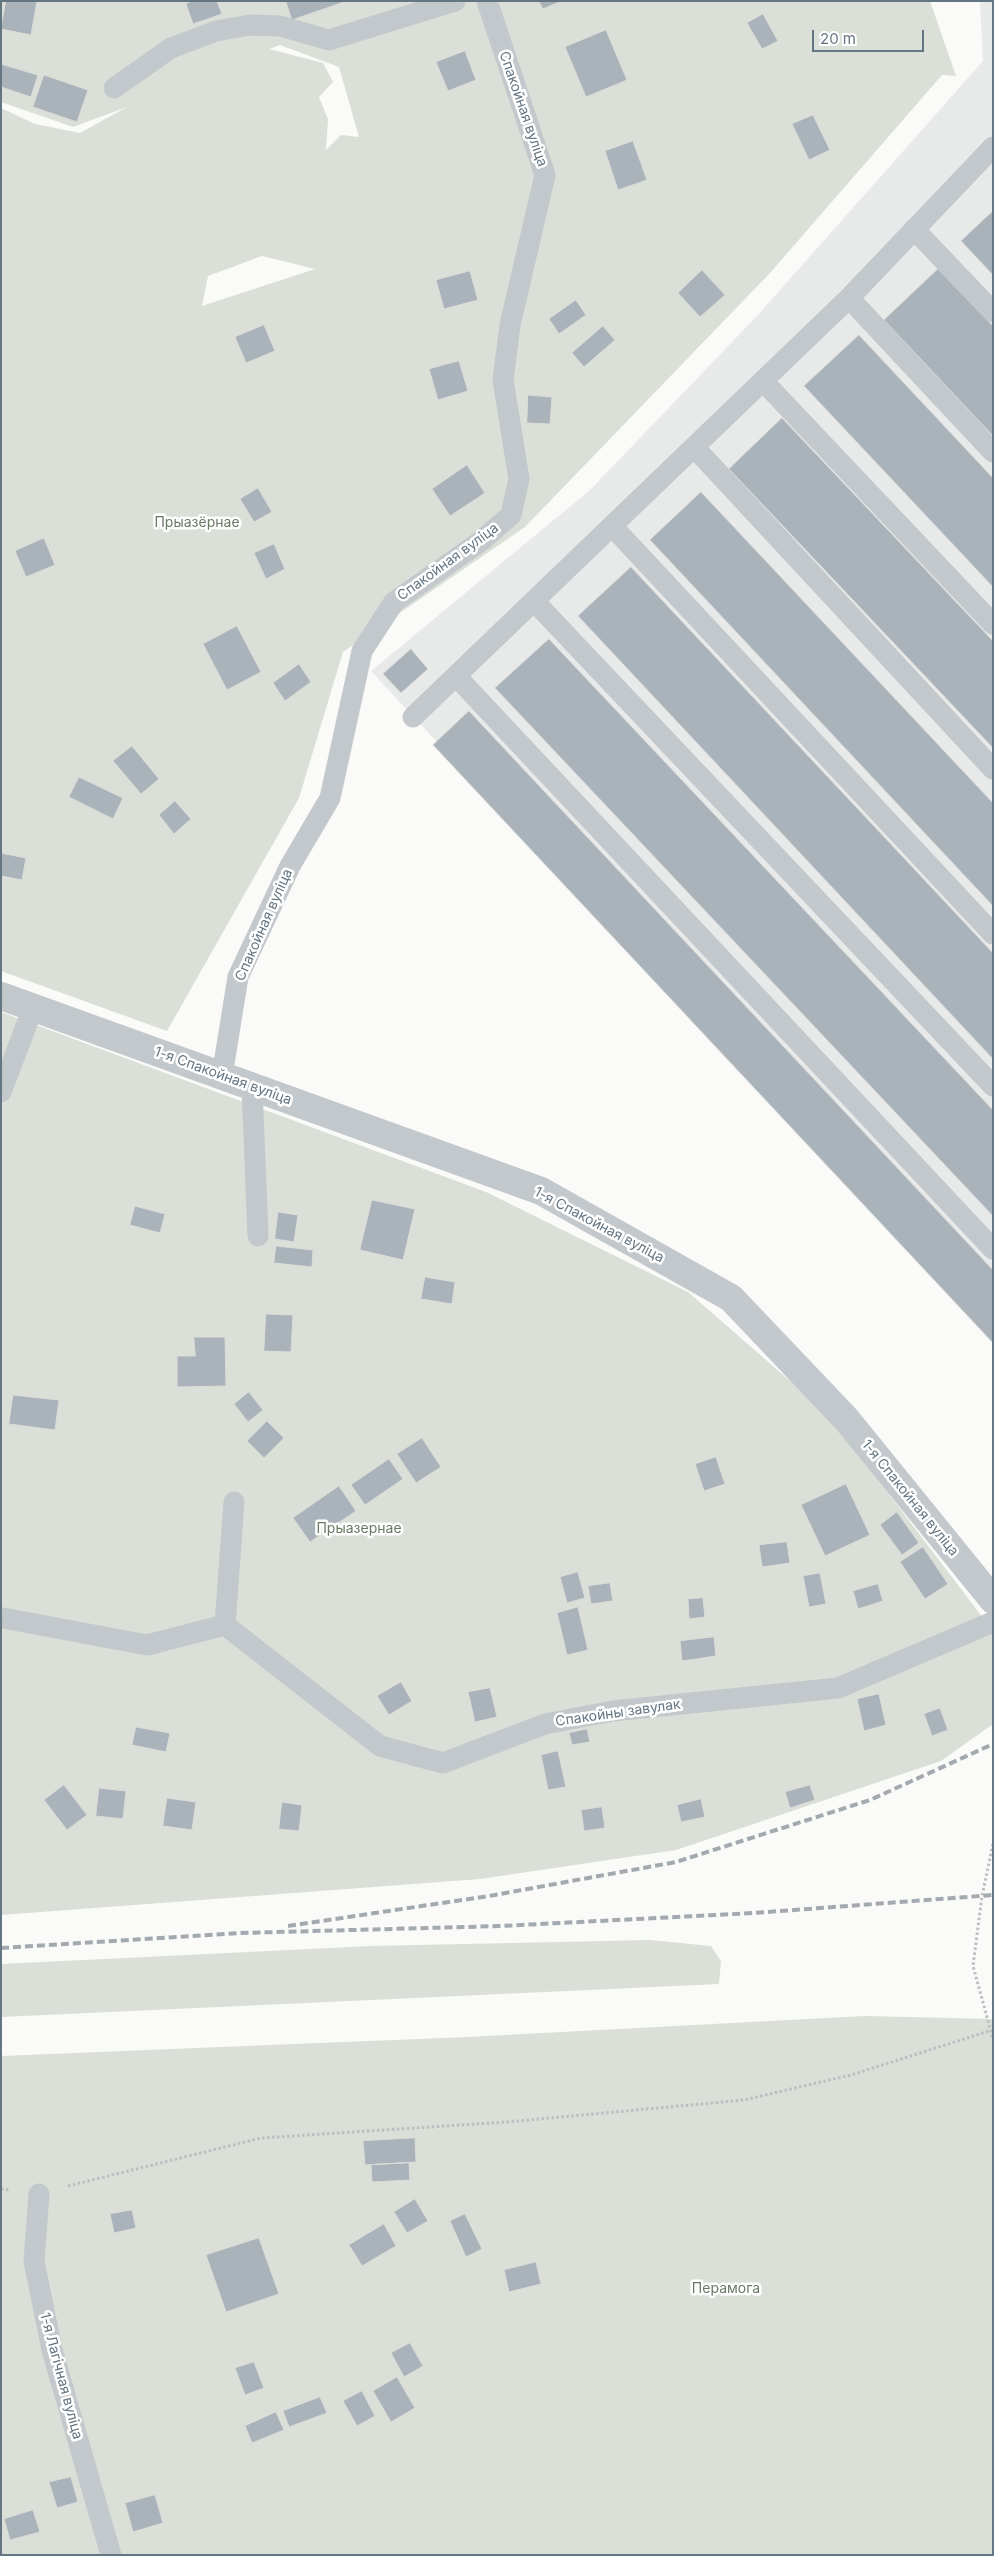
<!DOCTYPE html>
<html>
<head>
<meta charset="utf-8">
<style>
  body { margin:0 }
  #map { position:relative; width:994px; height:2556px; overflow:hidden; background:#fafaf8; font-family:Inter,sans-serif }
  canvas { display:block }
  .frame { position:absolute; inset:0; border:2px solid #657683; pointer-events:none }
  .scale { position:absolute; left:812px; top:30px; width:112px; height:22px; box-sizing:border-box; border:2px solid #657683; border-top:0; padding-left:6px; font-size:15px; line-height:18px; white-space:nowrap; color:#657683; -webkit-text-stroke:4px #fff; paint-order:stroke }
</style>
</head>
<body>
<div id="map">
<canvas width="994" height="2556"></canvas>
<div class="frame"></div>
<div class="scale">20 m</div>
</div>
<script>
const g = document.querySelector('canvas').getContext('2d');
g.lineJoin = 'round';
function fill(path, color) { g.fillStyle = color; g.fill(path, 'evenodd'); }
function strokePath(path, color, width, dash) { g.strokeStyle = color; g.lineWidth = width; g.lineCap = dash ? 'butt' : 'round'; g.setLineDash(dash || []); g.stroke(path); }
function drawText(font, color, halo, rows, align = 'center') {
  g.font = font + ' Inter,sans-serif'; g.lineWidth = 5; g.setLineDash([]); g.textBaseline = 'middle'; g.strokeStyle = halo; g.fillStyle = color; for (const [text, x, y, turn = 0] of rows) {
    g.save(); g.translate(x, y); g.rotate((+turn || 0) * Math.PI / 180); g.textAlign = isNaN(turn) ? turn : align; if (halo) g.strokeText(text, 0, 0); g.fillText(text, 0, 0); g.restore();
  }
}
const built = new Path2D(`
  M980,1H993V1341L371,671L590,490L757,316L983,61Z`);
const green = new Path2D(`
  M1,1H930L956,76L942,75L770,273L525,527L343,652L299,798L167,1031L1,971V108L35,124L80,133L127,107L73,127L1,102ZM280,45L339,67L359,137L341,135L326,150L328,119L319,97L333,82L323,63L269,49ZM262,256L315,269L202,306L208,276Z
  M1,1012L486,1192L688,1292L828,1414L993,1631V1724L941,1761L676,1850L480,1879L1,1915Z
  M650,1940L711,1946L721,1961L719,1984L1,2017V1964L372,1946Z
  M865,2016L993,2019V2555H1V2056L467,2037Z`);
const building = new Path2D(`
  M6,1H37L31,35L1,29Z
  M192,1H217L222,14L193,24L186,4Z
  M286,1H344V2L292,20Z
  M539,1H562L543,9Z
  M763,14L778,41L762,49L747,23Z
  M606,30L627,80L586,97L565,47Z
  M465,51L476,80L448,91L436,62Z
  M1,64L38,75L31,97L1,87Z
  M44,75L88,90L77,122L33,107Z
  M813,115L830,150L809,160L792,124Z
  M633,141L647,180L618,190L605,151Z
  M993,211V275L961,241Z
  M938,269L993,326V436L884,320Z
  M702,270L725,295L700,317L678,293Z
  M470,271L478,300L444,309L436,280Z
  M576,300L586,315L559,334L549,319Z
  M264,325L275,351L246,363L235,337Z
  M603,326L615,340L584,367L572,353Z
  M859,335L993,478V587L804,386Z
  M459,361L468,391L438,400L429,369Z
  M528,395L552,397L550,424L527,423Z
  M782,418L993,641V748L729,469Z
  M467,465L485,493L450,516L432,489Z
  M258,488L272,512L254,522L240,499Z
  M701,492L993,803V906L650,540Z
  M44,538L55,565L26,577L15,551Z
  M274,544L285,569L266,579L254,553Z
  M631,567L993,953V1059L578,616Z
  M237,626L261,672L227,690L203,644Z
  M549,639L993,1110V1216L495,688Z
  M411,649L428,669L401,693L383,674Z
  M299,664L311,682L285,701L273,683Z
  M469,711L993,1270V1343L433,745Z
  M132,746L159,779L141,794L113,761Z
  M79,777L123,798L113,819L69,797Z
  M175,801L191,819L174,834L159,815Z
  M1,853L26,858L22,880L1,876Z
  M372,1200L415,1209L403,1260L360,1250Z
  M135,1206L165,1214L160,1233L130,1225Z
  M278,1212L298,1215L294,1242L275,1239Z
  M276,1246L313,1250L312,1267L274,1263Z
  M425,1277L455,1282L452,1304L421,1299Z
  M266,1314L293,1315L291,1352L264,1351Z
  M194,1337H225L226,1386L177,1387V1356H195Z
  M249,1392L263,1410L248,1422L234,1404Z
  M13,1395L59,1400L55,1430L9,1424Z
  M267,1421L284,1438L264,1458L247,1441Z
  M422,1438L441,1467L416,1483L397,1454Z
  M716,1457L725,1484L704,1491L695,1464Z
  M389,1459L403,1479L365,1505L351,1485Z
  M846,1484L870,1535L825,1556L801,1505Z
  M339,1486L356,1511L310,1542L293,1518Z
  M897,1512L919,1543L902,1555L880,1525Z
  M787,1542L790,1563L762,1567L759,1545Z
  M923,1547L948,1584L925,1599L900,1562Z
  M578,1572L585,1598L567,1603L560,1577Z
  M820,1573L826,1604L809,1607L803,1576Z
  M610,1583L613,1601L591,1604L588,1586Z
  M878,1584L883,1601L858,1609L853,1591Z
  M703,1598L705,1617L689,1619L688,1599Z
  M578,1607L588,1650L567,1655L557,1613Z
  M714,1637L716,1656L682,1661L680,1641Z
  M401,1682L412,1701L389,1715L377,1696Z
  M490,1688L497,1717L475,1722L468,1692Z
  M879,1694L886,1725L864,1731L857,1699Z
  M940,1708L948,1730L932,1736L924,1714Z
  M136,1727L170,1733L166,1752L132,1745Z
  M587,1729L590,1742L572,1745L569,1733Z
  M558,1751L566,1787L548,1790L541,1755Z
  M64,1785L87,1815L67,1830L44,1800Z
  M810,1785L815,1800L790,1808L785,1792Z
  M99,1788L126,1791L123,1819L96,1816Z
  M167,1798L196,1802L192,1830L163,1826Z
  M701,1799L705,1817L681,1822L677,1805Z
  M282,1802L302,1805L299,1831L279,1829Z
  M602,1807L605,1828L584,1831L581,1810Z
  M415,2138L416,2162L365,2165L363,2141Z
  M409,2163L410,2180L372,2182L371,2165Z
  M415,2199L428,2221L407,2233L394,2212Z
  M132,2210L136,2228L114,2233L110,2214Z
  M465,2214L482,2249L466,2257L450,2221Z
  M384,2224L396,2246L362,2266L349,2245Z
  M259,2238L279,2294L226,2312L206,2255Z
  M536,2262L541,2284L509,2292L504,2270Z
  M410,2343L423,2366L404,2377L391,2353Z
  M254,2362L264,2388L245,2395L235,2368Z
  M397,2377L415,2408L391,2422L373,2391Z
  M362,2391L375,2416L357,2426L343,2401Z
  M320,2397L327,2413L289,2427L283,2411Z
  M276,2412L284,2430L252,2443L245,2426Z
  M71,2477L78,2502L57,2508L49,2482Z
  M155,2495L163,2523L133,2532L125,2503Z
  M33,2510L40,2532L10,2540L4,2519Z`);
const path = new Path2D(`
  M993,1844L982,1896L973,1966L993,2039
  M68,2186L261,2138L507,2122L744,2100L851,2075L989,2031
  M1,2189L11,2190`);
const lane = new Path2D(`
  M114,88L171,48L216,31L250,25L280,26L329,40L455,1
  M914,229L993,312
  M849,298L993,452
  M763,381L993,624
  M694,447L993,769
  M612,526L993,934
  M534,601L993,1086
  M456,676L993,1249
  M413,717L849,298L993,147
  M222,1076L238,977L290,866L330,798L362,651L394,602L481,541L511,515L519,479L503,380L510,325L545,175L487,1
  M252,1087L258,1236
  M1,1092L33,1008
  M234,1502L225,1625L380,1746L443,1763L545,1724L613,1711L838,1688L993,1622
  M3,1618L147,1645L225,1625
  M39,2194L34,2261L52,2350L111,2555`);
const street = new Path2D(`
  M1,996L541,1191L731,1298L847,1420L993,1600`);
const rail = new Path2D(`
  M288,1926L489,1896L676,1862L870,1800L993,1744
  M1,1948L241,1933L501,1926L754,1913L993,1895`);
const streetNames = [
  ["Спакойная вуліца",523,109,71],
  ["Спакойная вуліца",448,562,-36],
  ["Спакойная вуліца",264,925,-66],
  ["1-я Спакойная вуліца",223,1076,20],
  ["1-я Спакойная вуліца",599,1225,28],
  ["1-я Спакойная вуліца",910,1498,51],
  ["Спакойны завулак",618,1713,-8],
  ["1-я Лагічная вуліца",61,2376,75]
];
const parkNames = [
  ["Прыазёрнае",197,523],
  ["Прыазернае",359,1529],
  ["Перамога",726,2289]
];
fill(built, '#e8e9e9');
fill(green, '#dadfd7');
fill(building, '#aab3b9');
strokePath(building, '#dcdcda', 1);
strokePath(path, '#bbbfc2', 3, [2.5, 2.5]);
strokePath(lane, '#c3c8cc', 21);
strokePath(street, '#c3c8cc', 28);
strokePath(rail, '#a2aab0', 4, [8, 4]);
drawText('14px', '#657683', '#fff', streetNames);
drawText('14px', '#687a64', '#fff', parkNames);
</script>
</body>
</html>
